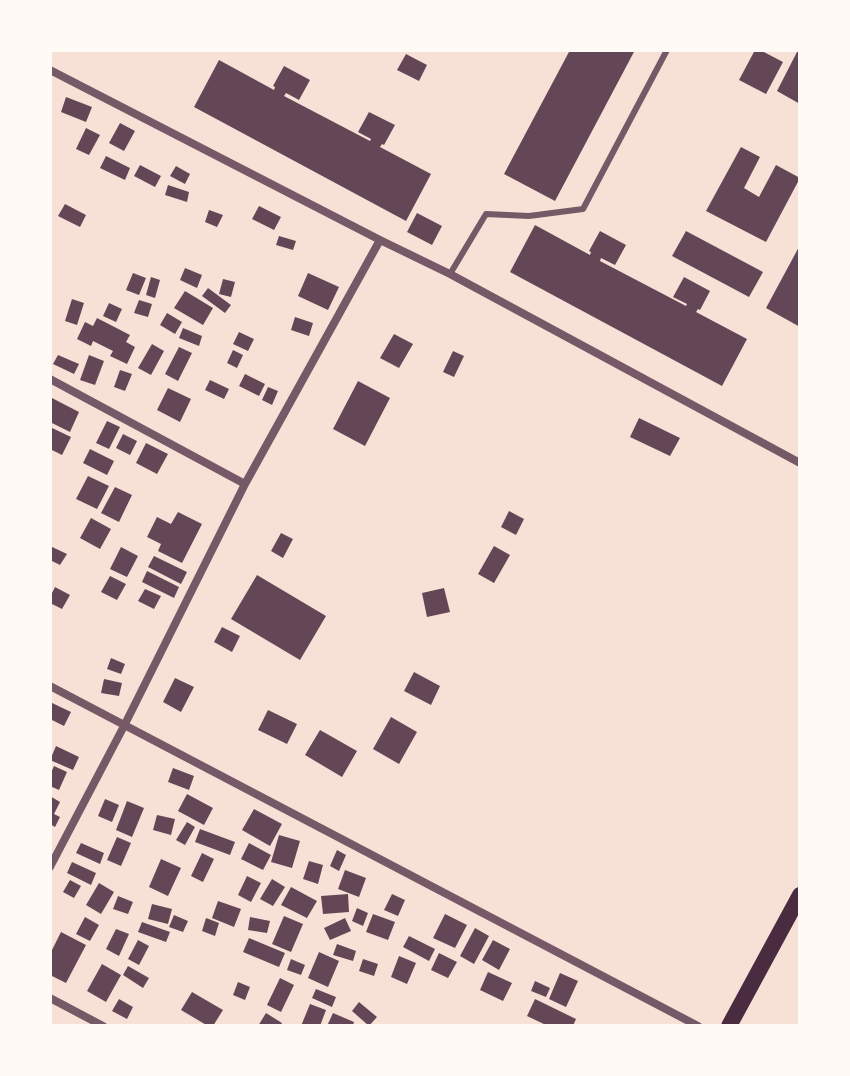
<!DOCTYPE html>
<html>
<head>
<meta charset="utf-8">
<style>
  body { margin:0 }
  #map { position:relative; width:850px; height:1076px; overflow:hidden; background:#f7e1d7; font-family:Ubuntu,sans-serif }
  canvas { display:block }
  .frame { position:absolute; inset:0; border:52px solid #fffaf5; pointer-events:none }
</style>
</head>
<body>
<div id="map">
<canvas width="850" height="1076"></canvas>
<div class="frame"></div>
</div>
<script>
const g = document.querySelector('canvas').getContext('2d');
g.lineJoin = 'round';
function fill(path, color) { g.fillStyle = color; g.fill(path, 'evenodd'); }
function strokePath(path, color, width, dash) { g.strokeStyle = color; g.lineWidth = width; g.lineCap = dash ? 'butt' : 'round'; g.setLineDash(dash || []); g.stroke(path); }
const building = new Path2D(`
  M570,50H635L555,201L504,174Z
  M755,50H760L783,62L766,94L739,80Z
  M798,50H800V104L777,91Z
  M406,54L427,65L419,81L397,70Z
  M219,60L274,90L275,87L273,86L284,66L310,80L299,100L286,93L284,96L370,141L371,139L358,132L369,112L395,125L384,145L382,144L380,147L431,174L406,221L194,107Z
  M66,97L92,107L86,122L61,112Z
  M120,123L135,131L124,151L109,143Z
  M86,128L100,135L89,155L76,149Z
  M741,147L760,157L744,188L759,197L776,165L800,178L766,242L706,211Z
  M106,156L130,168L125,180L100,168Z
  M140,165L161,176L155,187L134,176Z
  M176,166L190,174L185,184L170,176Z
  M168,185L189,192L187,202L165,195Z
  M65,204L86,215L80,227L58,216Z
  M259,206L281,217L274,230L252,219Z
  M209,210L223,215L217,227L205,222Z
  M417,213L442,226L432,245L407,232Z
  M535,225L590,255L591,252L589,251L600,231L626,245L615,265L601,258L600,261L686,306L687,304L673,297L684,277L710,291L700,310L698,309L696,312L747,339L722,386L510,272Z
  M686,231L763,272L749,297L672,256Z
  M279,236L296,241L293,250L276,245Z
  M800,245V327L766,308Z
  M185,268L202,275L197,288L180,280Z
  M133,273L146,278L139,295L126,290Z
  M308,273L339,287L328,310L298,296Z
  M151,277L160,280L155,298L146,295Z
  M223,279L235,282L231,297L219,294Z
  M208,288L231,305L225,313L202,296Z
  M185,291L213,308L203,325L174,308Z
  M72,299L84,303L77,325L65,321Z
  M139,300L152,304L148,317L134,313Z
  M109,303L122,309L116,322L103,316Z
  M167,313L182,322L175,334L160,325Z
  M295,317L313,323L309,336L291,330Z
  M97,318L130,335L126,342L135,347L127,364L110,356L113,351L93,341L91,346L77,339L85,322L93,326Z
  M183,328L202,336L199,346L179,338Z
  M239,332L254,339L248,351L233,344Z
  M394,334L413,344L399,368L380,358Z
  M152,344L164,351L151,375L138,368Z
  M179,347L192,353L178,381L165,374Z
  M233,350L243,355L237,368L227,363Z
  M453,351L464,356L454,377L443,372Z
  M58,355L79,364L74,374L53,364Z
  M89,355L104,361L95,385L80,380Z
  M120,370L132,374L125,391L114,387Z
  M245,374L265,384L259,396L239,386Z
  M210,380L229,389L224,399L205,390Z
  M358,381L390,398L365,446L333,429Z
  M268,387L278,391L272,405L262,400Z
  M168,388L191,399L180,422L157,410Z
  M50,397L79,412L70,432L50,422Z
  M639,418L680,438L670,456L630,437Z
  M107,421L120,427L109,449L96,443Z
  M50,427L71,437L62,455L50,449Z
  M123,434L137,441L130,455L116,448Z
  M146,443L168,454L157,474L136,463Z
  M90,449L114,461L107,475L83,463Z
  M88,476L109,486L97,509L76,499Z
  M115,487L132,495L119,522L101,513Z
  M509,511L524,519L516,535L501,527Z
  M178,512L202,524L182,563L158,551L161,544L147,537L157,517L171,524Z
  M91,518L111,529L100,549L80,538Z
  M281,533L293,539L283,558L271,551Z
  M50,546L67,554L60,565L50,560Z
  M494,546L510,555L494,583L478,574Z
  M121,547L138,556L127,577L110,569Z
  M154,556L187,572L181,584L148,567Z
  M147,571L179,587L174,598L142,582Z
  M257,575L326,616L300,660L231,619Z
  M110,576L126,584L117,600L101,592Z
  M55,587L70,595L62,609L50,603V597Z
  M444,588L450,612L427,617L422,593Z
  M145,589L161,596L154,609L138,601Z
  M222,627L240,636L232,652L214,642Z
  M111,658L125,664L121,674L107,669Z
  M414,672L440,686L431,705L404,691Z
  M175,678L194,687L181,712L163,702Z
  M104,679L122,683L119,696L101,693Z
  M50,702L71,712L64,726L50,719Z
  M268,710L297,724L287,744L258,730Z
  M391,717L417,732L399,764L373,749Z
  M320,730L357,751L342,777L305,755Z
  M56,746L79,757L73,770L50,760Z
  M54,766L67,772L59,790L50,786V775Z
  M173,768L194,776L189,790L168,782Z
  M187,794L213,808L204,825L178,811Z
  M50,796L60,802L54,814L60,817L55,827L50,824Z
  M105,799L119,805L112,822L98,816Z
  M127,801L144,808L132,837L116,830Z
  M254,809L282,824L270,846L242,830Z
  M157,815L175,819L171,835L153,830Z
  M187,822L195,827L185,845L176,840Z
  M200,829L235,842L230,855L195,842Z
  M279,835L300,841L292,868L271,862Z
  M117,837L131,843L121,866L107,860Z
  M81,843L104,853L100,864L76,853Z
  M249,843L271,855L263,870L241,859Z
  M337,850L346,855L339,871L330,866Z
  M202,853L214,859L203,882L191,876Z
  M161,859L181,868L168,896L149,887Z
  M309,861L323,865L318,884L303,879Z
  M72,862L96,873L91,885L67,873Z
  M345,870L366,878L359,897L338,889Z
  M247,876L261,883L251,902L238,895Z
  M272,879L285,887L273,906L260,899Z
  M70,880L81,886L74,898L63,892Z
  M99,883L114,892L101,914L86,905Z
  M291,887L317,901L307,918L281,905Z
  M348,894L349,912L323,914L321,896Z
  M392,894L405,900L398,916L384,910Z
  M118,896L133,902L128,914L113,909Z
  M218,901L241,909L234,927L212,918Z
  M152,904L172,909L168,924L148,919Z
  M357,908L368,913L363,926L352,921Z
  M373,914L395,922L388,940L366,932Z
  M445,914L467,925L455,948L433,938Z
  M174,915L188,921L183,932L169,927Z
  M284,916L303,924L291,952L272,944Z
  M85,917L99,925L90,941L76,934Z
  M250,917L270,921L267,933L248,930Z
  M206,918L219,923L215,936L202,931Z
  M345,918L351,931L330,940L324,928Z
  M142,922L170,932L166,942L138,932Z
  M475,928L489,936L474,964L460,956Z
  M116,929L129,934L119,956L106,949Z
  M61,932L86,945L66,983L50,975V954Z
  M409,936L435,949L429,961L403,947Z
  M249,938L285,953L279,967L243,952Z
  M138,940L149,946L139,965L128,959Z
  M493,940L510,949L499,970L482,960Z
  M337,944L356,951L353,961L333,955Z
  M319,952L339,961L328,987L308,978Z
  M439,953L457,962L448,978L431,970Z
  M399,956L416,963L407,984L391,977Z
  M291,959L305,965L301,975L287,970Z
  M363,959L378,964L374,976L359,971Z
  M102,964L121,975L106,1002L87,991Z
  M128,966L149,978L143,988L123,975Z
  M488,972L512,983L503,1001L480,990Z
  M560,973L578,981L566,1007L549,999Z
  M280,978L294,985L281,1012L267,1005Z
  M535,981L550,988L546,997L531,991Z
  M238,982L250,987L245,1000L233,995Z
  M316,989L336,997L332,1007L312,998Z
  M192,992L223,1010L213,1026H208L181,1010Z
  M119,999L133,1007L127,1019L112,1011Z
  M535,999L576,1019L573,1026H548L527,1016Z
  M359,1002L377,1017L369,1026L352,1011Z
  M310,1004L326,1010L320,1026H301Z
  M266,1013L282,1023L280,1026H258Z
  M333,1013L354,1022L353,1026H327Z`);
const service = new Path2D(`
  M450,274L486,214L529,216L583,209L667,50`);
const minor = new Path2D(`
  M50,70L380,240L450,274L800,463
  M50,379L245,484
  M50,686L698,1026
  M50,867L124,726L245,484L380,240
  M50,998L103,1026`);
const secondary = new Path2D(`
  M729,1026L800,895`);
fill(building, '#644757');
strokePath(service, '#755966', 6);
strokePath(minor, '#755966', 8);
strokePath(secondary, '#4a2c40', 16);
</script>
</body>
</html>
